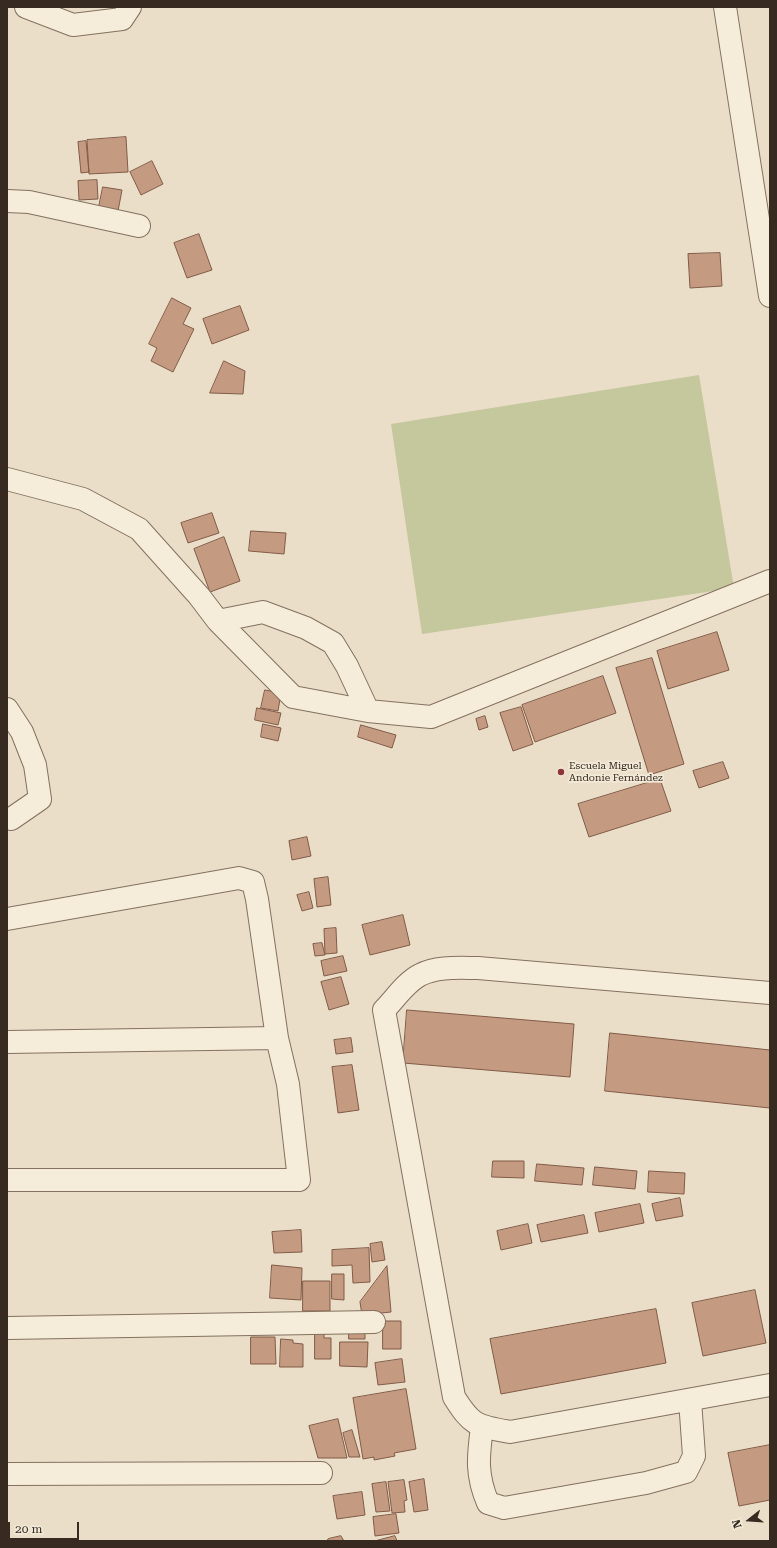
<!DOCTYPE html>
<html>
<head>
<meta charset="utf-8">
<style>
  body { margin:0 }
  #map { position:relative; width:777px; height:1548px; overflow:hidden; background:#eadec8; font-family:"Roboto Serif",serif }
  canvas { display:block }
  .frame { position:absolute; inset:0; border:8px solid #362a21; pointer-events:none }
  .north { position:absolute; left:729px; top:1500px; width:40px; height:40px; -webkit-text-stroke:3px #f2e9d7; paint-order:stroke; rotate:253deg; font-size:11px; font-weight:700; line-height:16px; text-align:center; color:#362a21 }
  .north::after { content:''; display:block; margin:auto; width:14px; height:18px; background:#362a21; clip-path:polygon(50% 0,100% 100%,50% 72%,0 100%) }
  .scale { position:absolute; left:8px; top:1522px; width:71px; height:18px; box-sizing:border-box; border:2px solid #362a21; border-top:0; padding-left:5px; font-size:12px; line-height:14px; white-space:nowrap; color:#362a21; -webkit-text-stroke:3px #f2e9d7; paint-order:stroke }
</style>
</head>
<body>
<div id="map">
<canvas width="777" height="1548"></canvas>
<div class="frame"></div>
<div class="north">N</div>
<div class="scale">20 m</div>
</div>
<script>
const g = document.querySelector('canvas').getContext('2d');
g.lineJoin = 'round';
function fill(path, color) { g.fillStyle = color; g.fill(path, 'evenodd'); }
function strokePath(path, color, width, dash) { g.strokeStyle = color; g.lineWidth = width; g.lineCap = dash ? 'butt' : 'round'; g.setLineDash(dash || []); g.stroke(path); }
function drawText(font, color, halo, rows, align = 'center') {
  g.font = font + ' "Roboto Serif",serif'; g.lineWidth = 3.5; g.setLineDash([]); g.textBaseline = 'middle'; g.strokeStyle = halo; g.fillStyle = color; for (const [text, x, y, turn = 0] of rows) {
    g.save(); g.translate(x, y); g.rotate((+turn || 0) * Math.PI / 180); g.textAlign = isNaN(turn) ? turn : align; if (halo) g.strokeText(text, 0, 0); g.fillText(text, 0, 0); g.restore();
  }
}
const green = new Path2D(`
  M699,375L734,588L422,634L391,424Z`);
const building = new Path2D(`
  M126,137L128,172L89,174L87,140Z
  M86,141L89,172L81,173L78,142Z
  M152,161L163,184L141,195L130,172Z
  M97,180L98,199L79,200L78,181Z
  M103,187L122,190L118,211L99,207Z
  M199,234L212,270L187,278L174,243Z
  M720,253L722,286L690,288L688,254Z
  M172,298L191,308L183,324L194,329L173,372L151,361L157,348L149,344Z
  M240,306L249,330L212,344L203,319Z
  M224,361L245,371L243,394L210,393Z
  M212,513L219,533L188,543L181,523Z
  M251,531L286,533L284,554L249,551Z
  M224,537L240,581L210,592L194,549Z
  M717,632L729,670L668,689L657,651Z
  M652,658L684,764L649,775L616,668Z
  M603,676L616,713L535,742L522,705Z
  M265,690L281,693L278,711L261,708Z
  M521,707L533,744L513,751L500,713Z
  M257,708L281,713L278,725L255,720Z
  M485,716L488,727L479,730L476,719Z
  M263,724L281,728L278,741L261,737Z
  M361,725L396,735L392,748L358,737Z
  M723,762L729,778L699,788L693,771Z
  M660,779L671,811L589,837L578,804Z
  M307,837L311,856L292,860L289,841Z
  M328,877L331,905L317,907L314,879Z
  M309,892L313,908L302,911L297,895Z
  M403,915L410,945L370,955L362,925Z
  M336,928L337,953L325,954L324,929Z
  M322,943L325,955L315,956L313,944Z
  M343,956L347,971L324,976L321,961Z
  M341,977L349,1004L329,1010L321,982Z
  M407,1010L574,1024L570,1077L403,1063Z
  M610,1033L770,1050V1108L605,1091Z
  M351,1038L353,1052L336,1054L334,1040Z
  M352,1065L359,1110L338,1113L332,1067Z
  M493,1161H524V1178L492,1177Z
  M537,1164L584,1168L582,1185L535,1181Z
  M595,1167L637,1171L635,1189L593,1185Z
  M649,1171L685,1173L684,1194L648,1192Z
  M680,1198L683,1216L656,1221L652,1204Z
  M640,1204L644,1223L599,1232L595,1213Z
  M584,1215L588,1233L541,1242L537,1225Z
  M528,1224L532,1243L501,1250L497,1231Z
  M301,1230L302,1252L274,1253L272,1232Z
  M382,1242L385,1260L372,1262L370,1244Z
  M369,1248L370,1282L353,1283L352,1265L332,1266V1250Z
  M272,1265L302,1268L301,1300L270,1298Z
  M387,1266L391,1312L362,1315L360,1302Z
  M332,1274H344V1300L332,1299Z
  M303,1281H330V1311H303Z
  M755,1290L766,1343L703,1356L692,1303Z
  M656,1309L666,1363L501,1394L490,1339Z
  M383,1321H401V1349H383Z
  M349,1328H365V1339H349Z
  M315,1331L324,1332V1338H331V1359H315Z
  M251,1337H275L276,1364H251Z
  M281,1339L293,1340V1343L303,1344V1367H280Z
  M340,1342H368L367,1367L340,1366Z
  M402,1359L405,1382L378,1385L375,1363Z
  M406,1389L416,1449L394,1453L395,1456L374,1460V1457L363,1459L353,1398Z
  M338,1419L347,1458H318L309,1426Z
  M352,1430L360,1457H349L343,1433Z
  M770,1445V1500L739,1506L728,1453Z
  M424,1479L428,1510L414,1512L409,1482Z
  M404,1480L407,1500L404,1501L405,1512L392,1513L388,1482Z
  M386,1482L390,1511L376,1512L372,1484Z
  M362,1492L365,1515L337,1519L333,1496Z
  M396,1514L399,1533L375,1536L373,1517Z
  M341,1536L344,1541H327L328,1539Z
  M395,1536L397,1541H375Z`);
const minor = new Path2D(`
  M26,7L73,25L122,19L130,7
  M725,7L770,296
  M7,201L29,202L139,226
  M7,479L83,499L139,529L199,596L218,621L293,697L368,711L431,717L770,581
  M218,621L263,612L306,628L333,643L347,666L368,711
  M7,709L22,732L35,765L40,799L11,819
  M7,919L239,878L253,882L257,899L277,1038L288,1084L299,1180H7
  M770,993L478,968C460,968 437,966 420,975C406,982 395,999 384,1010L454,1397C472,1426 477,1426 510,1432L770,1385
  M7,1042L277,1038
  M7,1328L374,1322
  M482,1427C478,1457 476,1475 488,1503L504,1508L646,1483L686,1472L694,1456L690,1400
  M7,1474L321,1473`);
const markers = [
  [561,772,4,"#8d353a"]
];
const poiNames = [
  ["Escuela Miguel",569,766],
  ["Andonie Fernández",569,778]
];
fill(green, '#c5c79d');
fill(building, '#c49a81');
strokePath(building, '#815b47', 1);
strokePath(minor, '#84715f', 24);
strokePath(minor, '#f6ecda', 22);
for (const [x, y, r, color] of markers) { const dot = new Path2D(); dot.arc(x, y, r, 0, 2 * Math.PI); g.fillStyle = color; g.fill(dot); strokePath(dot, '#f2e9d7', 1.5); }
drawText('10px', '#362a21', '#f2e9d7', poiNames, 'left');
</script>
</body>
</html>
